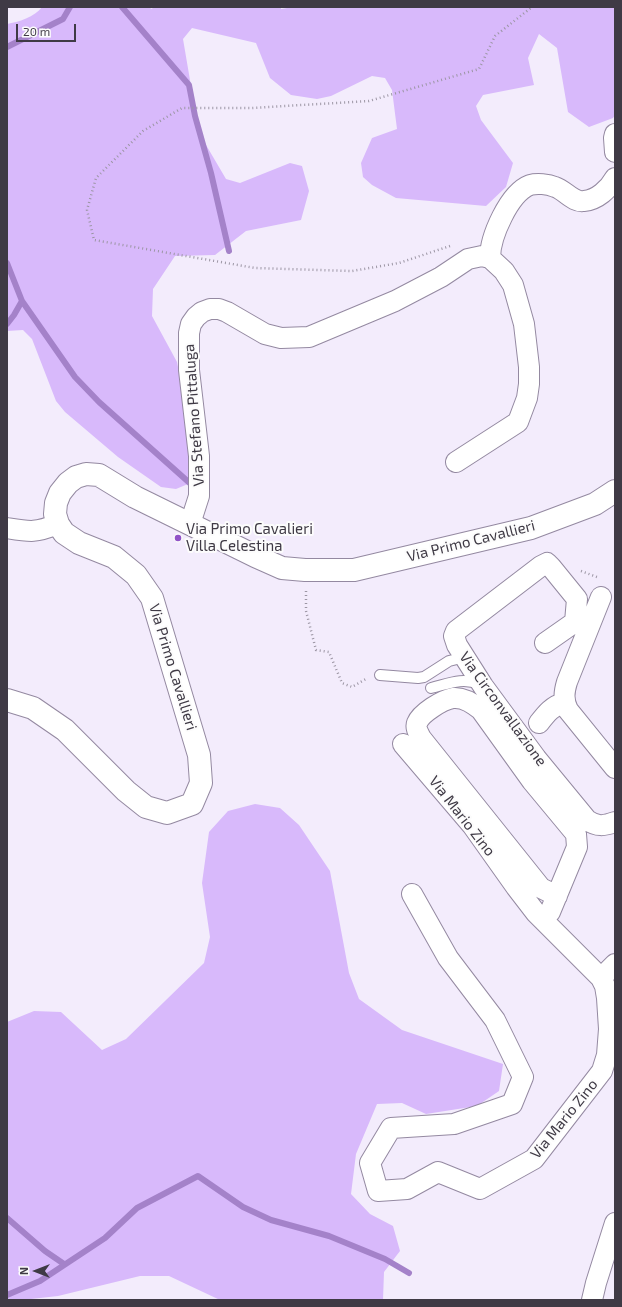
<!DOCTYPE html>
<html>
<head>
<meta charset="utf-8">
<style>
  body { margin:0 }
  #map { position:relative; width:622px; height:1307px; overflow:hidden; background:#f3ecfc; font-family:"Exo 2",sans-serif }
  canvas { display:block }
  .frame { position:absolute; inset:0; border:8px solid #3f3a45; pointer-events:none }
  .north { position:absolute; left:16px; top:1251px; width:40px; height:40px; -webkit-text-stroke:3px #fcfcfc; paint-order:stroke; rotate:270deg; font-size:11px; font-weight:700; line-height:16px; text-align:center; color:#3f3a45 }
  .north::after { content:''; display:block; margin:auto; width:14px; height:18px; background:#3f3a45; clip-path:polygon(50% 0,100% 100%,50% 72%,0 100%) }
  .scale { position:absolute; left:16px; top:24px; width:60px; height:18px; box-sizing:border-box; border:2px solid #3f3a45; border-top:0; padding-left:5px; font-size:12px; line-height:14px; white-space:nowrap; color:#3f3a45; -webkit-text-stroke:3px #fcfcfc; paint-order:stroke }
</style>
</head>
<body>
<div id="map">
<canvas width="622" height="1307"></canvas>
<div class="frame"></div>
<div class="north">N</div>
<div class="scale">20 m</div>
</div>
<script>
const g = document.querySelector('canvas').getContext('2d');
g.lineJoin = 'round';
function fill(path, color) { g.fillStyle = color; g.fill(path, 'evenodd'); }
function strokePath(path, color, width, dash) { g.strokeStyle = color; g.lineWidth = width; g.lineCap = dash ? 'butt' : 'round'; g.setLineDash(dash || []); g.stroke(path); }
function drawText(font, color, halo, rows, align = 'center') {
  g.font = font + ' "Exo 2",sans-serif'; g.lineWidth = 4; g.setLineDash([]); g.textBaseline = 'middle'; g.strokeStyle = halo; g.fillStyle = color; for (const [text, x, y, turn = 0] of rows) {
    g.save(); g.translate(x, y); g.rotate((+turn || 0) * Math.PI / 180); g.textAlign = isNaN(turn) ? turn : align; if (halo) g.strokeText(text, 0, 0); g.fillText(text, 0, 0); g.restore();
  }
}
const green = new Path2D(`
  M42,7H150L151,9L155,7H281V9L293,7H615V115L613,118L589,127L568,112L557,48L539,34L528,58L534,85L483,95L476,106L481,120L513,163L506,187L486,206L396,198L372,185L363,177L361,163L372,138L397,129L392,90L385,78L372,76L331,96L317,99L291,95L270,78L256,43L192,28L183,39L199,133L226,179L240,183L290,163L302,166L309,191L301,220L246,231L215,255L175,256L153,289L152,316L177,362L188,417L190,470L188,484L176,489L161,487L118,457L65,412L56,401L32,339L23,330L7,331V24C18,22 35,17 42,7Z
  M255,804L280,808L299,825L330,871L349,973L359,999L402,1030L503,1064L499,1091L477,1106L426,1114L402,1103L377,1104L356,1154L351,1194L370,1214L393,1226L400,1251L384,1272L383,1300H220L169,1276H140L58,1296L22,1300H7V1022L34,1011L61,1012L102,1050L126,1039L204,963L210,937L202,883L209,832L228,811Z`);
const stream = new Path2D(`
  M122,7L189,85L195,116L211,173L229,251
  M7,47L63,19L70,7
  M7,263L22,301L75,377L99,402L193,486
  M7,324L14,315L22,301
  M7,1218L45,1251L64,1264
  M7,1295L40,1281L105,1238L137,1208L198,1176L243,1207L271,1220L329,1236L385,1259L409,1273`);
const path = new Path2D(`
  M450,246L399,263L352,271L255,268L94,240L87,210L96,178L143,131L182,108H252L369,101L479,69L495,36L532,7
  M581,571L597,577
  M306,591V611L316,650L329,652L342,683L352,687L366,679`);
const service = new Path2D(`
  M380,675L418,678L424,677L449,661L465,657
  M431,688C448,684 462,677 479,684`);
const minor = new Path2D(`
  M615,134L614,138L615,152
  M456,462L518,422L527,398L529,384V367L524,324L513,285L504,271L490,258
  M190,524L199,496V456L189,370V333L191,324L196,317L202,312L210,309H219L227,312L265,334L281,338L309,337L395,301L441,277L468,259L482,256L490,258C490,237 509,193 530,185C537,183 548,184 555,187C565,190 573,203 584,201C597,200 609,189 615,178
  M7,528C31,532 35,533 58,524
  M601,597L567,682C564,692 563,700 568,710L615,768
  M545,643L575,622L577,599L551,567L547,563L541,566L456,631L454,636L457,645L483,686L536,758L587,820C597,827 604,826 615,822
  M539,723C546,714 553,705 564,703
  M403,744L472,825L516,887L536,913L601,978L605,986L607,998L609,1029L607,1055L602,1071L534,1159L480,1189L438,1172L407,1189L378,1191L370,1163L391,1128L454,1124L512,1104L523,1077L495,1020L448,958L412,894
  M543,920L550,912L577,847L576,834L532,781L481,710C474,704 463,697 453,698C442,700 421,713 417,723C415,728 419,734 421,738L541,888L557,896
  M601,978L615,964
  M592,1300L596,1283L615,1223`);
const secondary = new Path2D(`
  M7,700L33,708L65,730L126,791L146,807L167,813L192,804L201,783L199,755L152,598L136,575L114,557L79,543L64,533L58,524L55,514L56,503L60,493L68,483L76,477L86,474L99,475L135,497L255,556L282,568L305,570H354L531,528L595,504L615,491`);
const markers = [
  [178,538,4,"#9152c8"]
];
const streetNames = [
  ["Via Stefano Pittaluga",194,415,-94],
  ["Via Primo Cavallieri",471,541,-14],
  ["Via Primo Cavallieri",173,667,73],
  ["Via Circonvallazione",503,709,54],
  ["Via Mario Zino",462,816,52],
  ["Via Mario Zino",564,1119,-51]
];
const poiNames = [
  ["Via Primo Cavalieri",186,529],
  ["Villa Celestina",186,546]
];
fill(green, '#d8b9fb');
strokePath(stream, '#a482c9', 6);
strokePath(service, '#9489a1', 12);
strokePath(minor, '#9489a1', 22);
strokePath(secondary, '#9489a1', 24);
strokePath(path, '#9c96a4', 2.5, [1, 3]);
strokePath(service, '#fff', 10);
strokePath(minor, '#fff', 20);
strokePath(secondary, '#fff', 22);
for (const [x, y, r, color] of markers) { const dot = new Path2D(); dot.arc(x, y, r, 0, 2 * Math.PI); g.fillStyle = color; g.fill(dot); strokePath(dot, '#fcfcfc', 1.5); }
drawText('15px', '#3f3a45', '#fcfcfc', streetNames);
drawText('15px', '#3f3a45', '#fcfcfc', poiNames, 'left');
</script>
</body>
</html>
